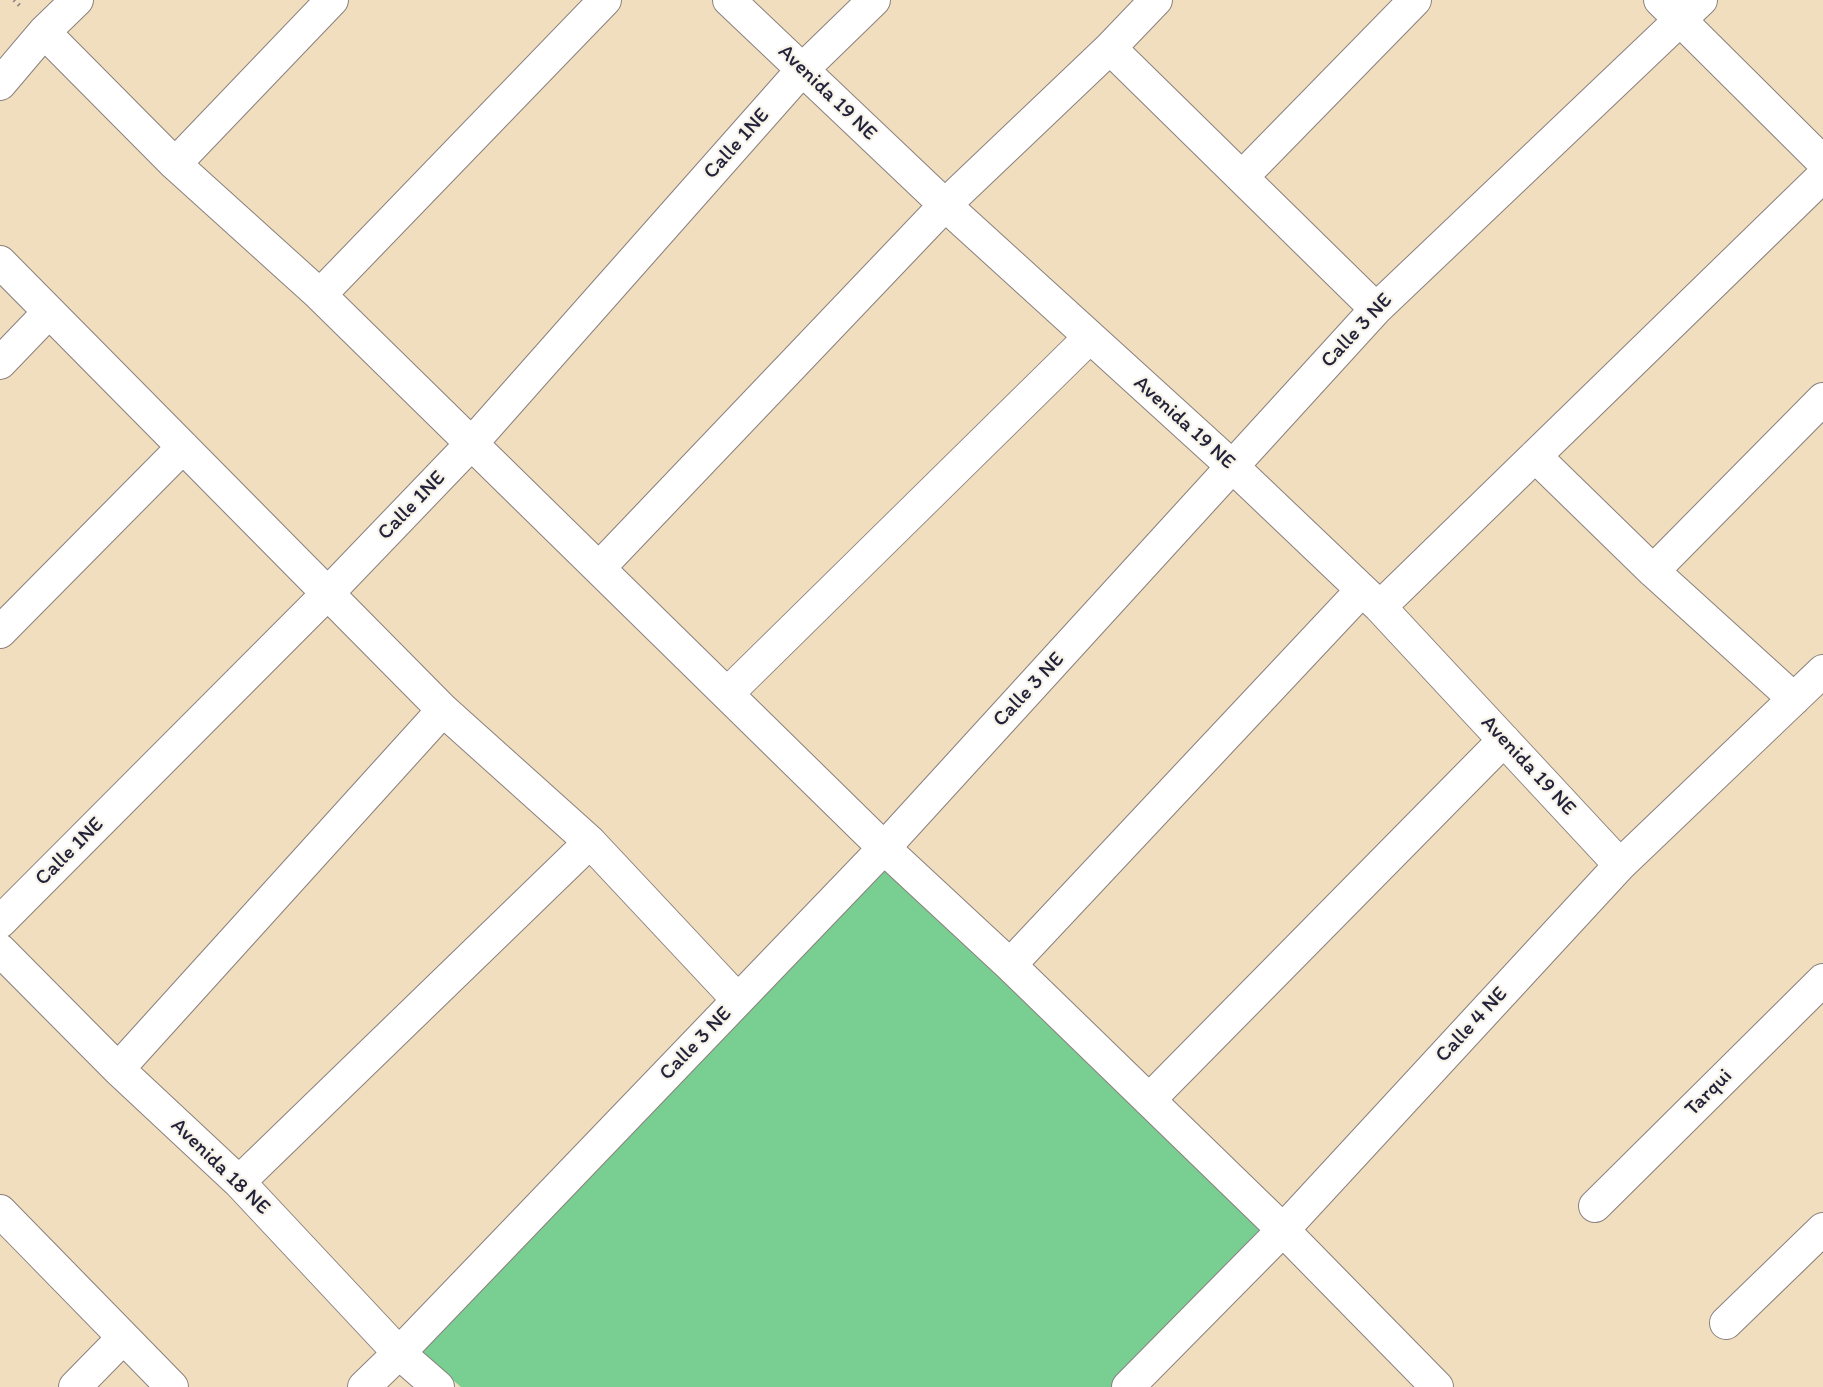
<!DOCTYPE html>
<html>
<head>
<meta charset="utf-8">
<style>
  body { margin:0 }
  canvas { display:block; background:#f1debf }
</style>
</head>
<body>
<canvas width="1823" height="1387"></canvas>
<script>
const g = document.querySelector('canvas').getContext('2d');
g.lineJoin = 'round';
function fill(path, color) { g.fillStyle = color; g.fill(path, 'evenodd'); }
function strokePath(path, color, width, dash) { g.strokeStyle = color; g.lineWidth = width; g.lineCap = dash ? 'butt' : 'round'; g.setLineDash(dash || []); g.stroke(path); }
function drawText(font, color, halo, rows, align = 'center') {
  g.font = font + ' Itim,sans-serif'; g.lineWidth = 4.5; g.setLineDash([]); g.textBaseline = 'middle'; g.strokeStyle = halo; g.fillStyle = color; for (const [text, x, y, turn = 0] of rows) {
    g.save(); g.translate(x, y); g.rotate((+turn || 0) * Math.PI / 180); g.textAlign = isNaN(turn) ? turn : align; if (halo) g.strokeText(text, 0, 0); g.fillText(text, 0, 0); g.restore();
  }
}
const green = new Path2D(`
  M884,859L1288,1236L1131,1387H461L416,1349Z`);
const path = new Path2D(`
  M14,0L22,8`);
const street = new Path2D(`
  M729,0L945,205L1233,467L1380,607L1620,865
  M1660,0L1823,162
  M44,32L175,164L320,295L884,848L1010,965L1283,1230L1437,1387
  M1110,48L1376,309
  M0,84L44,32L77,0
  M175,164L332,0
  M1242,177L1415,0
  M0,262L443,710L590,842L239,1182
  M320,295L605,0
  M0,363L49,312
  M1535,456L1653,571L1794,699
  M599,568L945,205L1110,48L1156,0
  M1653,571L1823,399
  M1380,607L1823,176
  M0,632L183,447
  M727,694L1090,337
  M590,842L738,1000
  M0,922L328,593L472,443L802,70L874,0
  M0,950L118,1069L239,1182L399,1353L438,1387
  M1010,965L1362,590
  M118,1069L443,710
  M1149,1100L1504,740
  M1595,1206L1823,980
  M0,1211L172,1387
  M1726,1323L1823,1229
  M75,1387L123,1338
  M364,1387L399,1353L884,848L1376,309L1701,0
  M1128,1387L1283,1230L1620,865L1823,671`);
const streetNames = [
  ["Avenida 19 NE",827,93,44],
  ["Calle 1NE",737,144,-48],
  ["Calle 3 NE",1357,331,-47],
  ["Avenida 19 NE",1184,423,42],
  ["Calle 1NE",412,506,-46],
  ["Calle 3 NE",1029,690,-47],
  ["Avenida 19 NE",1528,766,47],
  ["Calle 1NE",70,852,-45],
  ["Calle 4 NE",1472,1025,-47],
  ["Calle 3 NE",696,1044,-46],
  ["Tarqui",1709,1093,-45],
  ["Avenida 18 NE",220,1167,44]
];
fill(green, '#79ce92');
strokePath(street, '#8a807d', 34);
strokePath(path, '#8a807d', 4, [1.5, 4.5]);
strokePath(street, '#fff', 32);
drawText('21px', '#22223b', '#f7f3e8', streetNames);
</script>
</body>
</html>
